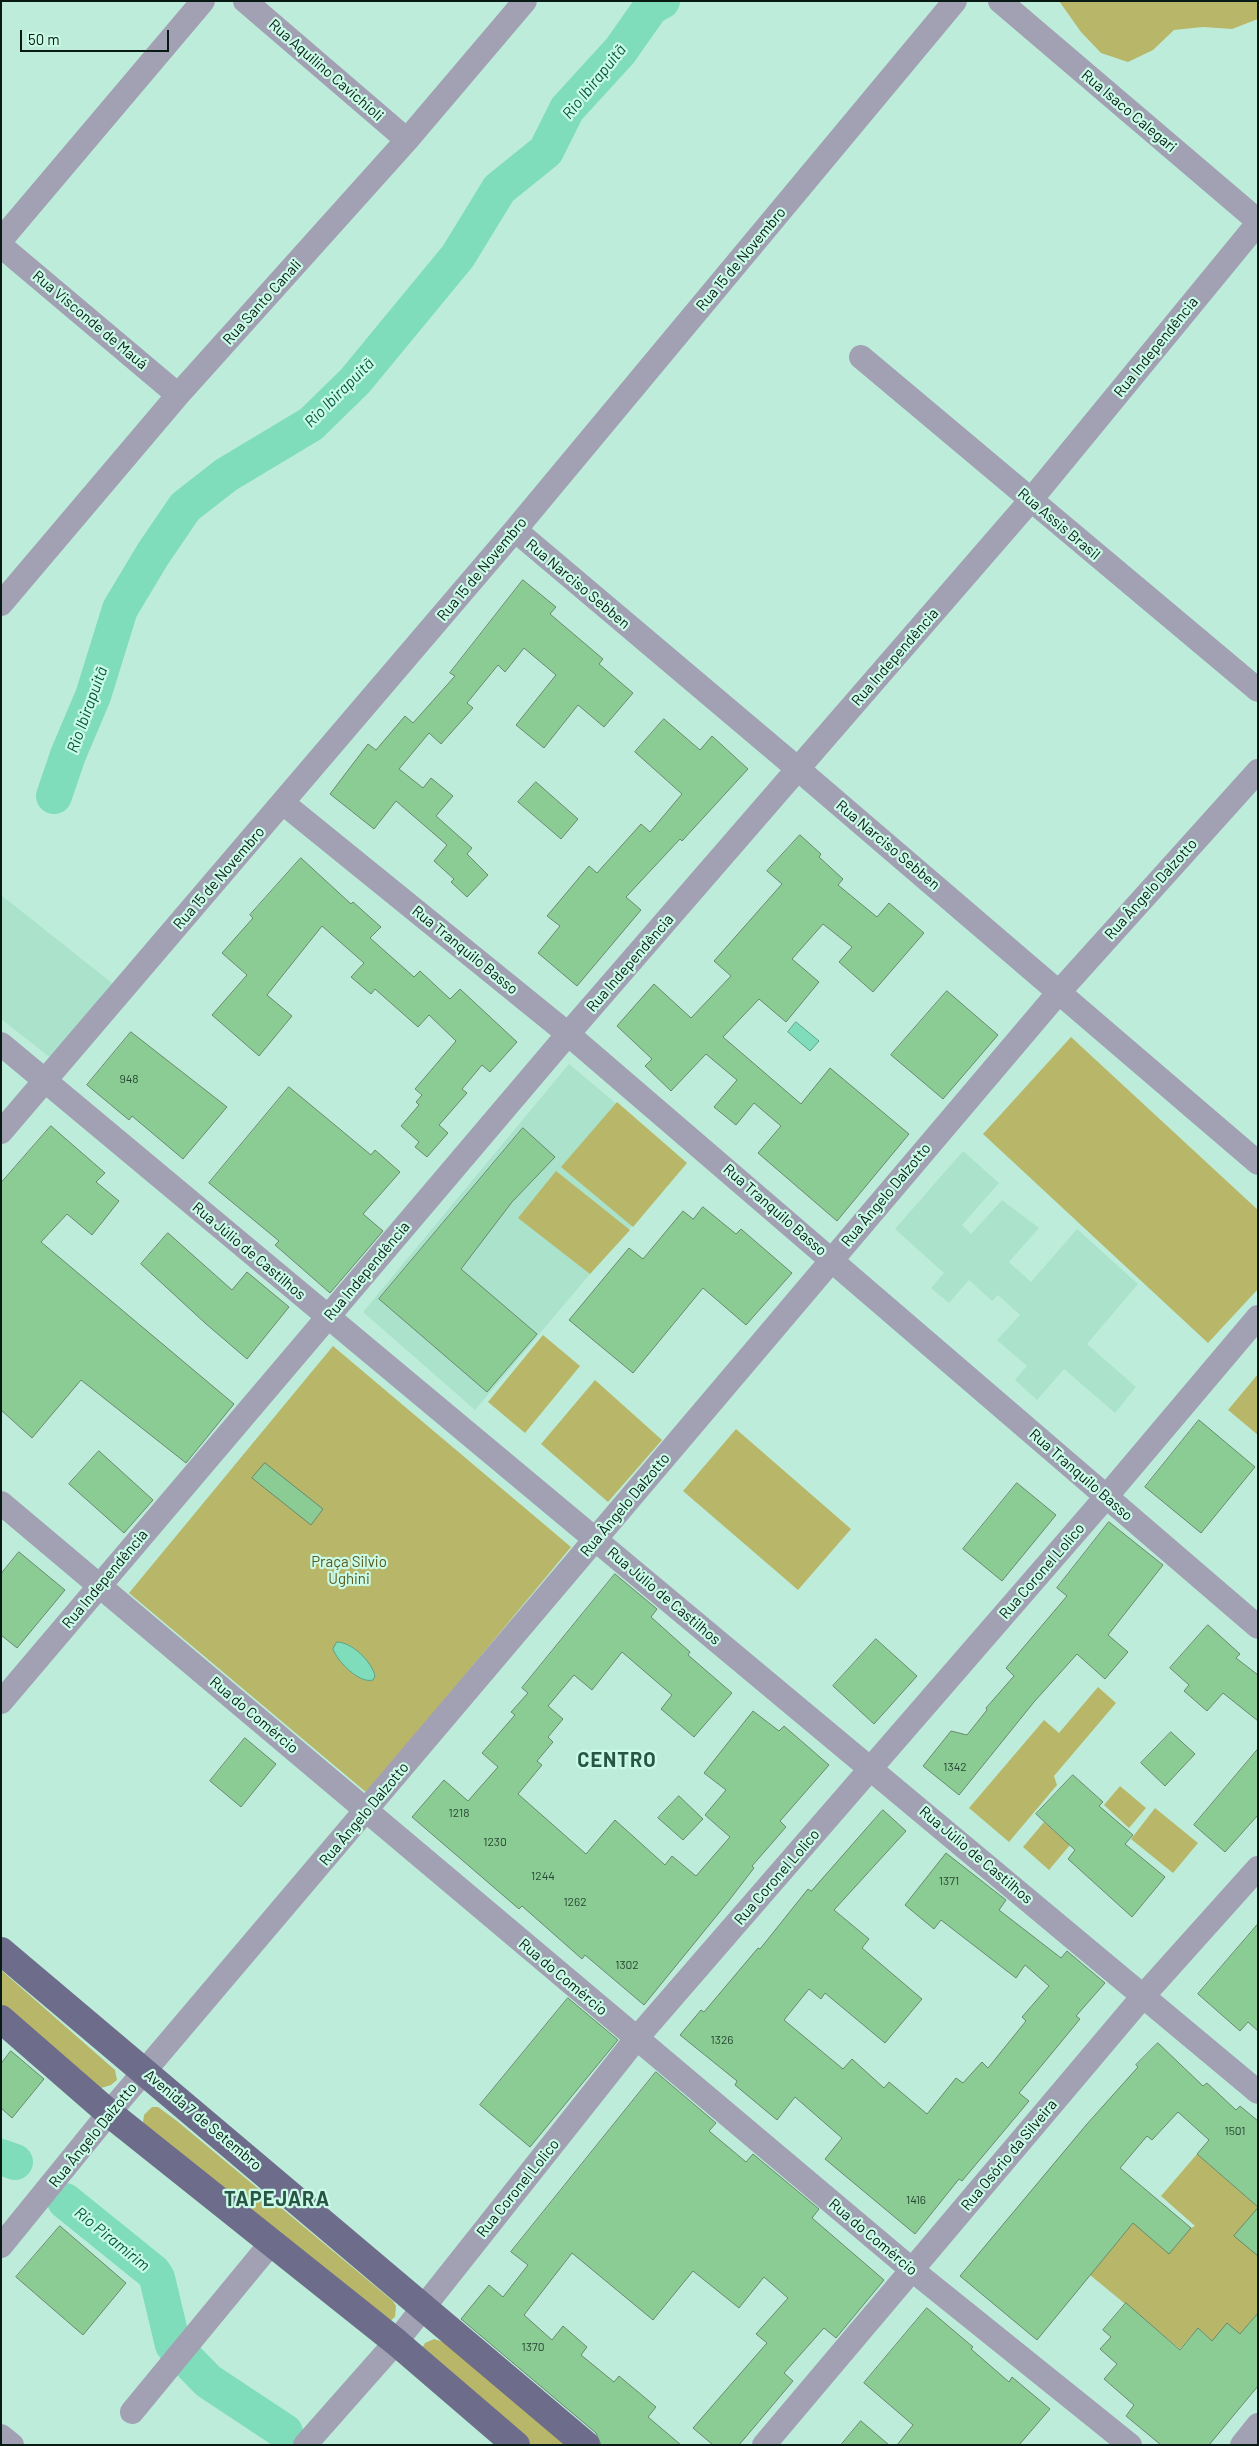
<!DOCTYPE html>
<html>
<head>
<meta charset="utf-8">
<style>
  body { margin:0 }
  #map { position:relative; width:1259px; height:2446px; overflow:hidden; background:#bdedda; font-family:Barlow,sans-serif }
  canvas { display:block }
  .frame { position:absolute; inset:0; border:2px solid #081a14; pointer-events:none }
  .scale { position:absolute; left:20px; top:30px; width:149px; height:22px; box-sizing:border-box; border:2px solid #081a14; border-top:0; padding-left:6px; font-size:15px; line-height:18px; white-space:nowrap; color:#081a14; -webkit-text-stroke:4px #cafbe7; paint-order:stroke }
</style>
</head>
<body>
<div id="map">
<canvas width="1259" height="2446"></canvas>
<div class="frame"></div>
<div class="scale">50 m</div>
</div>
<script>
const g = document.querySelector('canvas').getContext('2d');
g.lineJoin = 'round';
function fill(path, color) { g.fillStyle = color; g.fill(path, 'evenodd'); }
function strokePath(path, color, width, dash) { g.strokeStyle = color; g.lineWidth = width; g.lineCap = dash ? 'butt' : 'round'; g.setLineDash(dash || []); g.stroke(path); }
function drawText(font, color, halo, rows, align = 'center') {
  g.font = font + ' Barlow,sans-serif'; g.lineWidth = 4.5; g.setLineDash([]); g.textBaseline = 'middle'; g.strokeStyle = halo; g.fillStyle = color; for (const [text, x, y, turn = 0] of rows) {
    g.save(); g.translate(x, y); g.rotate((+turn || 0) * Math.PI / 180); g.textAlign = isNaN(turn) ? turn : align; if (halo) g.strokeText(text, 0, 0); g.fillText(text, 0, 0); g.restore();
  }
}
const built = new Path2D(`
  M1,895L112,983L52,1059L1,1019Z
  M569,1064L687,1163L590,1274L475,1410L363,1312Z
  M963,1151L999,1183L962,1225L971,1234L1002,1200L1039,1228L1009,1262L1031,1282L1077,1229L1138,1284L1087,1344L1136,1387L1115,1413L1064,1369L1037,1400L1015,1380L1027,1366L997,1340L1020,1315L998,1295L992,1301L969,1280L949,1303L931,1288L944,1273L895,1229Z`);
const green = new Path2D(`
  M1059,1H1258V19L1232,29L1203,27L1174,30L1153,50L1128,62L1101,53L1081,32Z
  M1071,1037L1258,1210V1289L1208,1343L983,1134Z
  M617,1102L687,1163L633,1227L561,1167Z
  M556,1171L630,1230L590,1274L518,1218Z
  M543,1335L580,1366L525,1433L488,1402Z
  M333,1346L571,1547L367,1793L129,1593Z
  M1258,1374V1435L1228,1410Z
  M595,1380L662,1440L608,1502L541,1444Z
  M736,1429L851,1529L798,1590L683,1491Z
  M1098,1687L1116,1703L1054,1776L1057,1785L1009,1842L969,1808L1044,1720L1059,1733Z
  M1120,1786L1146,1808L1129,1828L1104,1805Z
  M1155,1808L1198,1843L1173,1873L1131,1839Z
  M1044,1822L1070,1845L1049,1870L1023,1847Z
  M1,1970L115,2070L117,2080L111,2085L101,2088L1,2008Z
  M152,2107H158L177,2121L393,2301L396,2306L395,2317L390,2321L147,2129L143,2122L144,2115Z
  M1197,2154L1258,2207V2313L1240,2334L1212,2341L1198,2328L1180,2349L1090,2275L1133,2223L1191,2228L1195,2226L1161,2196Z
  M434,2339L444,2342L570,2445H528L421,2350L425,2343Z`);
const water = new Path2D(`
  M796,1022L819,1041L810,1051L788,1032Z
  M337,1642C352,1642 372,1662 375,1676L373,1680C359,1684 337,1661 333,1649Z`);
const river = new Path2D(`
  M54,796L68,755L93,696L120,609L153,554L185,507L226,475L311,424L355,381L458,256L499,189L546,151L567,109L620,51L651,7L662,1
  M1,2157L15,2162
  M65,2201L153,2272L157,2278L173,2345L208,2381L285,2432`);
const building = new Path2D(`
  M523,580L556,607L550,614L603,659L599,664L633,693L604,727L578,705L544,748L516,725L556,675L524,648L505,672L498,665L467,703L473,708L441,744L429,733L399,769L423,788L431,778L453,796L436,816L472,848L467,854L488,875L467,897L451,882L454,879L434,861L447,845L396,801L374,829L330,794L368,744L376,750L405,716L413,723L455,676L450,673Z
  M664,719L700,750L712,736L748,769L682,841L680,839L626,897L641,910L577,986L538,953L560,926L547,916L589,866L597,873L641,824L650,832L682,794L635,752Z
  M536,782L578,819L561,839L518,802Z
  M800,835L821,854L819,857L843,879L838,885L877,917L889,903L924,933L873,992L839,962L852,947L823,924L792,959L819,982L786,1022L759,999L723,1037L801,1104L830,1068L909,1134L837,1221L758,1153L781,1126L754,1103L736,1125L714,1107L737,1080L706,1054L671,1091L645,1066L652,1059L617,1026L654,984L691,1018L731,976L714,961L782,884L767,871Z
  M301,858L351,904L353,902L381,927L370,938L414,977L420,971L450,999L460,989L517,1042L490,1072L482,1065L462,1089L467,1093L439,1125L448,1133L427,1157L415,1147L419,1142L401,1126L419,1105L416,1102L422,1095L415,1089L456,1041L429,1015L418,1027L375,989L371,994L351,977L364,963L322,926L267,995L292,1016L259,1056L212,1015L247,975L222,953L253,918L250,915Z
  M947,991L998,1035L943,1099L891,1055Z
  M131,1032L227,1107L183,1159L132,1116L129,1120L87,1085Z
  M289,1087L371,1155L375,1150L400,1172L363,1214L383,1231L330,1293L275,1245L279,1241L209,1183Z
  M51,1126L105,1173L96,1182L119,1201L92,1235L67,1214L41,1242L234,1404L186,1463L81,1380L32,1438L1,1410V1183Z
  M523,1128L555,1157L512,1202L461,1269L537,1334L487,1392L379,1299Z
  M703,1207L736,1234L741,1229L792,1273L746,1325L703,1288L633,1373L569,1320L629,1248L643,1259L683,1211L693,1219Z
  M168,1233L232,1290L247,1272L289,1307L247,1359L205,1323L141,1264Z
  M1199,1420L1255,1467L1201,1533L1145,1487Z
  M99,1451L153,1500L124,1533L69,1484Z
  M265,1463L323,1509L311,1525L252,1478Z
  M1017,1483L1056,1515L1002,1581L963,1549Z
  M1109,1522L1163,1565L1108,1635L1128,1652L1105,1679L1077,1654L1034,1702L959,1795L923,1766L951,1731L967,1735L987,1710L986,1708L1014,1676L1006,1668L1067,1596L1057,1588Z
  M19,1552L65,1590L17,1648L1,1635V1574Z
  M615,1574L657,1609L651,1617L690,1652L688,1655L732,1693L694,1737L661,1709L672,1695L622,1652L592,1690L574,1675L548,1706L563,1719L548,1737L553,1742L537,1761L542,1765L518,1794L586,1854L615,1820L665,1865L672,1856L696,1876L730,1837L705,1815L726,1790L704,1773L753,1711L779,1731L784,1726L829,1765L780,1821L786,1827L752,1866L754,1868L727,1903L644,2005L585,1955L582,1959L522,1906L519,1909L412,1817L444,1780L468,1801L498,1767L482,1753L515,1715L511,1712L528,1693L522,1688Z
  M1208,1625L1240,1654L1236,1658L1258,1675V1721L1223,1693L1207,1711L1184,1691L1189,1685L1170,1668Z
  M876,1639L917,1676L874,1724L833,1686Z
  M1171,1732L1195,1754L1165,1786L1141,1763Z
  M245,1738L276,1764L241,1807L210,1781Z
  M1258,1749V1815L1225,1852L1194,1825Z
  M1073,1775L1103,1802L1099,1806L1133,1835L1125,1844L1165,1877L1132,1917L1068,1859L1075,1850L1036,1814Z
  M679,1796L703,1819L683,1840L658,1818Z
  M883,1810L906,1831L834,1910L869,1939L862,1948L922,1999L885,2043L825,1993L821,1999L809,1989L784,2020L843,2069L852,2059L884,2088L889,2082L927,2114L956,2078L963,2083L982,2062L988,2068L1026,2021L1022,2017L1049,1986L1025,1965L1016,1978L941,1920L934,1929L905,1905L946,1853L1006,1900L999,1910L1061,1958L1067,1951L1105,1983L1076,2016L1080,2019L1019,2093L1029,2101L962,2181L959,2179L915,2234L825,2159L842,2138L795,2097L777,2120L735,2085L737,2081L680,2035L701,2010L704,2012L758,1948L760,1949L808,1889L811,1891Z
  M1258,1924V2031L1248,2022L1240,2031L1198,1994Z
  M568,1998L618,2040L530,2147L480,2105Z
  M1158,2043L1203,2086L1207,2083L1236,2110L1240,2106L1258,2121V2207L1197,2154L1209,2140L1178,2112L1152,2140L1147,2136L1120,2168L1191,2228L1169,2254L1133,2223L1037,2340L960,2276L1087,2124L1138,2067L1136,2065Z
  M11,2051L44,2079L12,2118L1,2108V2064Z
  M656,2072L716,2123L709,2131L746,2162L753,2154L819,2209L812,2218L884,2280L836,2338L824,2328L784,2373L793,2381L739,2445H713L693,2428L767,2343L756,2334L788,2298L764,2277L739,2308L693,2271L653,2320L572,2253L524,2315L552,2340L563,2326L587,2347L581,2355L614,2382L619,2376L656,2407L648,2417L681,2445H601L596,2433L461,2319L489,2285L503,2297L528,2265L511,2252Z
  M1258,2208V2256L1234,2236Z
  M60,2226L126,2283L83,2335L16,2277Z
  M1126,2303L1180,2350L1198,2328L1212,2341L1227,2323L1240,2334L1258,2313V2386L1209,2445H1161L1126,2416L1134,2405L1104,2379L1117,2364L1100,2349L1111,2337L1103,2330Z
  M927,2308L973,2347L971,2349L1009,2382L1012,2377L1050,2409L1019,2445H897L913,2425L864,2383Z
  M861,2421L889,2445H841Z`);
const minor = new Path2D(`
  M245,1L407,140
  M1000,1L1258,221
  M1,240L203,1
  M1,246L178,395
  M861,357L1258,690
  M515,530L798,769L1258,1163
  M1,604L178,395L407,140L525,1
  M283,803L568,1034L1258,1627
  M1,1044L1258,2092
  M1,1132L515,530L955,1
  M1,1503L911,2269L1130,2445
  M1,1702L568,1034L1030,501L1258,223
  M1,2246L109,2113L1059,992L1258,771
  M132,2412L272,2242
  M1,2436L12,2445
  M305,2445L396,2342L636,2039L1106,1497L1258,1317
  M764,2445L1144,1995L1258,1868
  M1242,2445L1258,2425`);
const major = new Path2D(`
  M1,1951L586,2445
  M1,2019L109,2113L396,2342L516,2445`);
const numberNames = [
  ["948",129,1079],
  ["1342",955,1767],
  ["1218",459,1813],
  ["1230",495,1842],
  ["1244",543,1876],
  ["1371",949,1881],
  ["1262",575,1902],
  ["1302",627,1965],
  ["1326",722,2040],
  ["1501",1235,2131],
  ["1416",916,2200],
  ["1370",533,2347]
];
const streetNames = [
  ["Rua Aquilino Cavichioli",326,70,41],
  ["Rua Isaco Calegari",1129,111,40],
  ["Rua 15 de Novembro",741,259,-50],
  ["Rua Santo Canali",262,302,-48],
  ["Rua Visconde de Mauá",90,320,40],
  ["Rua Independência",1156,347,-51],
  ["Rua Assis Brasil",1059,524,40],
  ["Rua 15 de Novembro",482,569,-50],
  ["Rua Narciso Sebben",578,584,40],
  ["Rua Independência",895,657,-49],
  ["Rua Narciso Sebben",888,845,40],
  ["Rua 15 de Novembro",219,878,-49],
  ["Rua Ângelo Dalzotto",1151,889,-48],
  ["Rua Tranquilo Basso",465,950,39],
  ["Rua Independência",630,963,-49],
  ["Rua Ângelo Dalzotto",886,1195,-50],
  ["Rua Tranquilo Basso",775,1210,41],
  ["Rua Júlio de Castilhos",249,1251,40],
  ["Rua Independência",367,1271,-50],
  ["Rua Tranquilo Basso",1081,1475,41],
  ["Rua Ângelo Dalzotto",625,1505,-50],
  ["Rua Coronel Lolico",1042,1571,-49],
  ["Rua Independência",105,1579,-50],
  ["Rua Júlio de Castilhos",664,1596,40],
  ["Rua do Comércio",254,1715,40],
  ["Rua Ângelo Dalzotto",364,1814,-50],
  ["Rua Júlio de Castilhos",976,1855,40],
  ["Rua Coronel Lolico",777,1877,-49],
  ["Rua do Comércio",563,1977,40],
  ["Avenida 7 de Setembro",203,2120,40],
  ["Rua Ângelo Dalzotto",93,2135,-51],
  ["Rua Osório da Silveira",1009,2155,-50],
  ["Rua Coronel Lolico",518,2188,-51],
  ["Rua do Comércio",873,2237,40]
];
const parkNames = [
  ["Praça Silvio",349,1562],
  ["Ughini",349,1579]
];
const waterNames = [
  ["Rio Ibirapuitã",594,82,-51],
  ["Rio Ibirapuitã",339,393,-45],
  ["Rio Ibirapuitã",87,710,-70],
  ["Rio Piramirim",112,2239,39]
];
const districtNames = [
  ["CENTRO",617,1760],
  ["TAPEJARA",277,2199]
];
fill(built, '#abe2cb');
fill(green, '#b8b769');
fill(water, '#7fddbb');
strokePath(water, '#5ba289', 1);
strokePath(river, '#7fddbb', 36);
fill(building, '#8acc93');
strokePath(building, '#69896d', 1);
strokePath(minor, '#a2a1b3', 24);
strokePath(major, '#6e6c8b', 28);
drawText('12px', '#284634', null, numberNames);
drawText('15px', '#081a14', '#cafbe7', streetNames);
drawText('15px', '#5a591d', '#cafbe7', parkNames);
drawText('italic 16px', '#045640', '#cafbe7', waterNames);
g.letterSpacing = '1px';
drawText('bold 20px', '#295546', '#cafbe7', districtNames);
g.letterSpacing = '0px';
</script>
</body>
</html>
